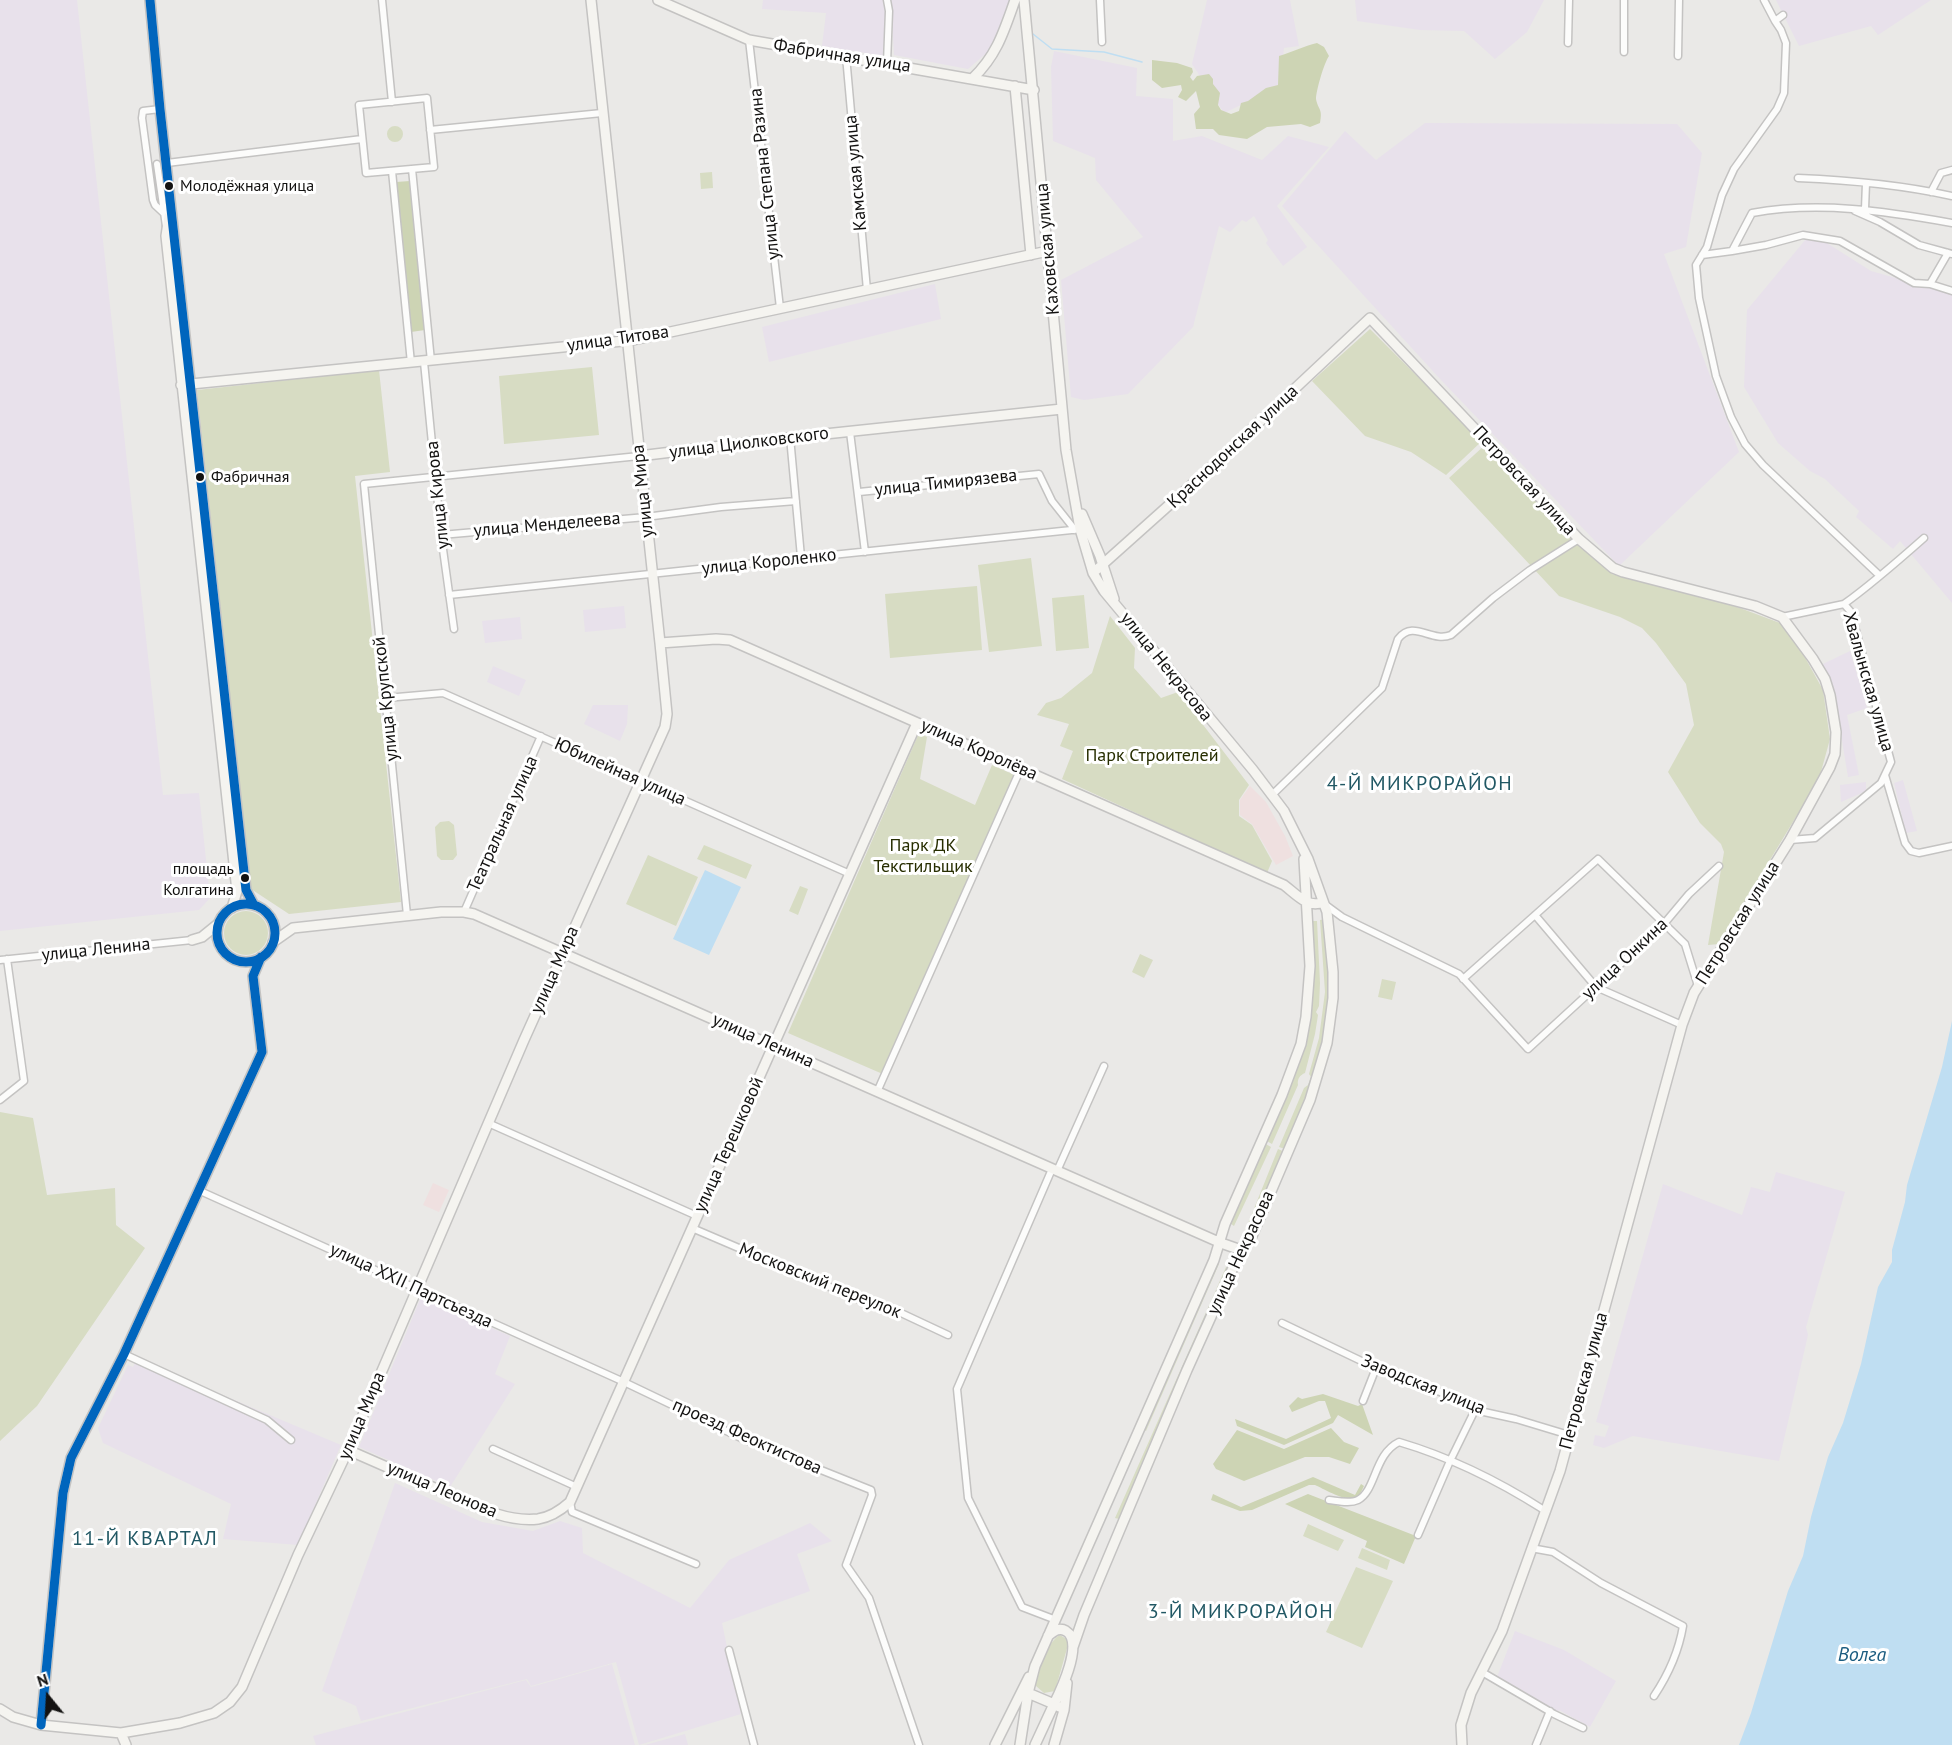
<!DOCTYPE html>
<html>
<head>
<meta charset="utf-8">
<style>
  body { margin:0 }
  #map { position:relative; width:1952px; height:1745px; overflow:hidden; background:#eae9e7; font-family:"PT Sans",sans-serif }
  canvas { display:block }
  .north { position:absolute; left:18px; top:1667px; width:60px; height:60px; -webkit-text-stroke:4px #fff; paint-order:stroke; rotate:342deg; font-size:16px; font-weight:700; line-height:24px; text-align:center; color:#131211 }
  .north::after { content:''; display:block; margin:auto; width:21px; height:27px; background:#131211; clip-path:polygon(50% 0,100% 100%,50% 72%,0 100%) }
</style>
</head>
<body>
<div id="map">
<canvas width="1952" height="1745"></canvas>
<div class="north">N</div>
</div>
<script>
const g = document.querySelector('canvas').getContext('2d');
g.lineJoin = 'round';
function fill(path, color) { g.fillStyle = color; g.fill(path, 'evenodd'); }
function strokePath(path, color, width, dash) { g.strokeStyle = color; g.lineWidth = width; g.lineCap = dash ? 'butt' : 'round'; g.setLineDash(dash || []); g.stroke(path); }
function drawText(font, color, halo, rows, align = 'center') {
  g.font = font + ' "PT Sans",sans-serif'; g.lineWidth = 6; g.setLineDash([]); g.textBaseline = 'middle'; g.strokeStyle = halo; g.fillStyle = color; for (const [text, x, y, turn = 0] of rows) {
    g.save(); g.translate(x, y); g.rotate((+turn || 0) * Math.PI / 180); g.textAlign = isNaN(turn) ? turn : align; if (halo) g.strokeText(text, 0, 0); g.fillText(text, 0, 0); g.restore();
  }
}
const commercial = new Path2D(`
  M1250,786L1266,802L1285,836L1293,856L1276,865L1252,824L1240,815V800Z
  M433,1183L449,1190L439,1212L423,1205Z`);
const industrial = new Path2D(`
  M0,0H77L163,795L199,793L210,898L199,910L0,931Z
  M763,0H883L886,12L884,56L822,46L826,13L762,9Z
  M891,0H1010L1002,26L990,50L968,69L894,55Z
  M1207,0H1290L1299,46L1284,48L1279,87L1224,113L1192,64Z
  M1355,0H1544L1527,32L1495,59L1464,31L1420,30L1357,21Z
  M1776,0H1931L1878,35L1871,26L1799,46Z
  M1054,51L1137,68L1136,96L1173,99V141L1202,136L1262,160L1288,136L1329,147L1277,206L1307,247L1283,266L1266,243L1268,240L1254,216L1246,222L1242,220L1230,232L1219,226L1193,327L1128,394L1084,400L1071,397L1061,280L1143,237L1096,180L1095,158L1053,141L1051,67Z
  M1425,123L1677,124L1702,153L1686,247L1664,254L1739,452L1619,566L1441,380L1282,206L1345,131L1376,160Z
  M1811,233L1871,271L1952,294V603L1900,541L1893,549L1856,517L1859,511L1825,479L1810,471L1778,443L1744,387L1747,310Z
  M935,284L941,319L769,362L762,327Z
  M624,606L626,628L585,632L583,610Z
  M520,617L522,639L485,643L482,621Z
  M1850,651L1867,708L1847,715L1859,775L1848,777L1837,710L1823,664Z
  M493,666L526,680L519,696L487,682Z
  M593,705H628L627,724L620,741L584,724Z
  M1903,780L1917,831L1906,833L1894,783Z
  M1866,782V791L1841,802L1840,785Z
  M1776,1172L1845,1192L1806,1327L1808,1335L1779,1461L1633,1436L1604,1448L1593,1445L1595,1435L1605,1437L1609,1426L1596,1422L1663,1184L1742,1215L1751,1187L1770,1192Z
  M421,1297L510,1336L495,1374L515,1384L450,1487L359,1447Z
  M137,1359L341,1445L298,1545L223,1539L231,1504L103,1443L98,1428L128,1365L133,1367Z
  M395,1483L482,1522L533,1531L560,1521L582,1528L583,1553L690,1608L729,1560L810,1523L832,1541L797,1554L810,1591L722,1623L741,1714L639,1745L616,1662L531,1686L527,1679L361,1721L356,1706L322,1691Z
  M1515,1631L1564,1650L1616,1681L1590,1727L1559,1710L1557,1713L1497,1677Z
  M612,1664L635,1745H316L313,1736L526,1680L531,1687Z
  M685,1734L688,1745H645Z`);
const green = new Path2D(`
  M387 134a8 8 0 1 1 16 0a8 8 0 1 1-16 0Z
  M712,172L713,188L701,189L700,173Z
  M1370,329L1482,441L1446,475L1411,452L1365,436L1312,381Z
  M592,367L599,435L504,444L499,376Z
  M379,370L390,472L355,476L401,902L289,914L251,889L197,390Z
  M1486,444L1612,574L1682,591L1740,608L1780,623L1802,652L1823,690L1830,739L1819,779L1719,944L1708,945L1724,852L1721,844L1700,823L1668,772L1694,725L1686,684L1656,643L1642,628L1620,617L1559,596L1449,478Z
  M1031,558L1042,646L989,652L978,565Z
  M977,586L982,650L890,658L885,594Z
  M1084,595L1089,648L1056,651L1052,598Z
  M1110,616L1135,648L1134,668L1161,698L1178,692L1249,785L1239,800V816L1252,825L1272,861L1267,873L1062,779L1073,751L1060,746L1069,724L1037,715L1046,703L1061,698L1092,673Z
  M919,733L927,737L920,779L975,805L992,765L1017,776L885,1075L788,1033Z
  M449,821L454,825L457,855L453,860H441L437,856L435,827L440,822Z
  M704,845L752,865L746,879L697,859Z
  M648,855L698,877L676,926L626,904Z
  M800,886L808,889L798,915L789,911Z
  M224 933a22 22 0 1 1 44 0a22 22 0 1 1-44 0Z
  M1325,919C1327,947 1332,975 1329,1003C1324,1057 1306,1100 1285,1149L1279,1147L1304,1088L1308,1085L1311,1077L1309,1074L1319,1038L1325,992L1320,920Z
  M1310,921H1317L1320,983L1319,1006L1316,1012L1318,1015L1315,1034L1305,1073C1300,1075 1297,1079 1298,1085L1272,1144L1265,1140L1308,1024L1313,1001V975Z
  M1140,954L1153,960L1144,978L1132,972Z
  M1382,979L1396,982L1392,1000L1378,997Z
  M0,1112L33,1118L47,1195L115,1188L116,1225L145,1248L37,1406L0,1441Z
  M1264,1143L1271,1147L1234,1226L1230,1223Z
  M1278,1149L1285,1152L1250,1232L1245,1231Z
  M1216,1263L1219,1264L1146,1431L1143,1429Z
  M1226,1267L1229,1268L1119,1519L1115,1518Z
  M1308,1524L1344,1540L1338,1551L1303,1536Z
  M1362,1548L1390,1560L1387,1570L1358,1558Z
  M1356,1567L1393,1581L1362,1648L1326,1632Z
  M1060,1635L1068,1640V1645L1055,1691L1044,1693L1036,1686C1034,1676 1050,1638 1060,1635Z`);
const forest = new Path2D(`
  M1317,43L1324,47L1329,56C1324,63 1316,91 1316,99C1318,110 1323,108 1320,123L1310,127L1301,124L1267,127L1247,139L1219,135L1213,129H1196L1194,114L1200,107L1196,91L1186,101L1178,97L1182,90L1181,85L1162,88L1152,80V60L1177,63L1192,68L1193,72L1190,77L1193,81L1197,76L1209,74L1213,79V84L1220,93L1218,105L1221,110L1231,114L1239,111L1241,103L1248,101L1266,88L1278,85L1279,56C1292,52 1304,46 1317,43Z
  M410,181L425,330L411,332L396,182Z
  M1323,1394L1358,1406L1362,1404L1373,1435L1338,1415L1333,1423L1284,1445L1237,1426L1235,1419L1286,1439L1331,1418L1325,1401H1319L1292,1412L1289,1406L1298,1397L1302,1399Z
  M1331,1428L1344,1442L1359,1448L1350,1464L1329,1457H1305L1244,1481L1216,1469L1213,1464L1237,1430L1284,1449Z
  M1313,1477L1355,1495L1361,1484L1364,1486C1362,1490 1360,1496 1356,1498C1348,1503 1324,1489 1315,1485H1309L1252,1510L1240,1511L1211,1500L1213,1494L1241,1507Z
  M1308,1494L1416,1536L1404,1564L1365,1547L1367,1541L1285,1504Z`);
const water = new Path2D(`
  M705,870L741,887L709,955L673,939Z
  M1952,1021V1745H1739L1751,1713L1788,1591L1803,1556L1811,1517L1828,1457L1843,1423L1861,1364L1878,1287L1892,1262V1250L1905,1202L1907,1185L1942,1067Z`);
const stream = new Path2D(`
  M1033,34L1052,49L1104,52L1142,62`);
const street = new Path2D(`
  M382,0L392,102
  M887,0L889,11L887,63
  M1100,0L1102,42
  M1624,0V52
  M1764,0L1775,21L1783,15
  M1775,21L1781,30L1786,43L1784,93L1777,109L1734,169L1722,195L1707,247L1696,265L1699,298L1716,376L1731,417L1745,444L1763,465L1879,575
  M749,40L780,308
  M1568,43L1569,0
  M846,56L867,290
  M1678,56L1679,0
  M427,98L434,167L366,173L359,105Z
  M160,109L143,111L142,118L153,200L155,205L170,219
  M430,130L602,113
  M167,163L362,139
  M157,164L166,226
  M412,169L431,361
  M392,171L411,363
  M1798,178C1849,180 1902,185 1952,196
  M1931,192L1941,173L1952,170
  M1865,209L1866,183
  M1855,211L1880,222L1919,245L1952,254
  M1732,251L1766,245L1803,235L1840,241L1914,283L1930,284
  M1948,253L1930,284L1952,291
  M1702,255L1732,251L1752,213C1819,201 1885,211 1952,223
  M424,362L441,535L454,629
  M850,432L865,552
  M790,437L801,557
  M859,492L1039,474L1052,501L1075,530
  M441,535L646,517L721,507L796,501
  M449,595L1081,529
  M1844,604C1872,584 1898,561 1924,538
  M1782,617L1844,604L1851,612L1891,762L1881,783L1815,838L1790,840
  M386,698L443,693L850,874
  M1885,775L1905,843L1911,851L1919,853L1952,846
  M1272,795L1382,688L1398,639C1414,619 1431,643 1451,635L1493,598L1530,570L1579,539
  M1327,906L1342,917L1459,974L1528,1049L1663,925L1689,894L1719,866
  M464,912L541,736
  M407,915L364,484L639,456
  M1535,915L1596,987L1682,1025
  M0,960L192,940
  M1463,979L1598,859L1685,944L1698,986
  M877,1092L1021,768
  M0,1100L24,1081L7,959
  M488,1123L697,1216
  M1052,1169L957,1389L968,1498L1022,1607L1056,1620
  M1057,1171L1104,1066
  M198,1190L624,1382L741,1438L871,1490L872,1495L846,1565L869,1598L919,1745
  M692,1228L872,1305H884L948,1335
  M1282,1323L1376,1368L1456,1398L1475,1410L1516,1419L1569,1435
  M124,1354L267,1420L291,1440
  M1363,1401L1376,1368
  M493,1449L577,1487
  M1329,1500C1338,1501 1350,1504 1358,1500C1376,1491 1374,1454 1399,1442C1450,1457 1500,1482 1544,1510
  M570,1502L572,1512L696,1564
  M1418,1535L1450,1461L1475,1410
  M1531,1548L1553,1552L1601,1583L1683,1626C1679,1650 1668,1675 1654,1696
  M729,1650L754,1745
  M1482,1672L1554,1714L1583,1728
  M1536,1745L1550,1711`);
const secondary = new Path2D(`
  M150,0L160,109L246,890L254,905
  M658,0L749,40L1034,90
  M1024,0L1066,450L1080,529L1093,573L1104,591L1253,770L1284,811L1308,859L1327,912L1333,972V998L1327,1043L1310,1100L1252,1236L1241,1250L1187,1370L1084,1615L1073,1647
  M973,78C997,55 1004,31 1015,0
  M1015,86L1031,255
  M169,216L166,236L237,891L232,908
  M181,385L633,340L1048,251
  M639,456L787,438L1062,409
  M1082,514L1100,556L1114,599
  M1093,573L1206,472L1370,318L1579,539L1613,568L1623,572L1755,606L1782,617L1813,659L1825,679L1830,695L1836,732L1835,754L1830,767L1790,840L1694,993L1682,1025L1560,1471L1502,1631L1471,1693L1461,1725L1462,1745
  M660,643L716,639L730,640L1284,885C1296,894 1308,909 1323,902
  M217 933a29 29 0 1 1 58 0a29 29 0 1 1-58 0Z
  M192,940L202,937L218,924
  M273,942L293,928L441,912H464L474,914L1221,1243L1241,1250
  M348,1450C378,1463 407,1476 437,1489C468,1502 503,1523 538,1519C551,1517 560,1511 570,1502L917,723
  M1048,1636C1054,1631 1059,1627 1066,1631C1084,1642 1061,1690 1054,1704L1028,1693L1035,1666L1214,1260L1225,1224L1282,1095L1301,1044L1306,1017L1310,966L1304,859
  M0,1709L13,1717L41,1725L121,1733L180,1723L214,1713L230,1702L242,1687L298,1555L348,1450L524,1040L665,727L667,714L660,643L591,0
  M41,1725L63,1493L71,1458L124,1354L262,1052L253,976L261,957
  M121,1733L126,1745
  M995,1745L1029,1677
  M1020,1745L1028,1693L1022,1694
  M1035,1745L1054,1704L1059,1707
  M1054,1745L1064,1710L1067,1683`);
const bus1 = new Path2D(`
  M150,0L160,109L246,890L254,905
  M217 933a29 29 0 1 1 58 0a29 29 0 1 1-58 0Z
  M41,1725L63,1493L71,1458L124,1354L262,1052L253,976L261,957`);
const markers = [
  [169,186,5,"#131211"],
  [200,477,5,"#131211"],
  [245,878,5,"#131211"]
];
const busNames = [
  ["Молодёжная улица",180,186],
  ["Фабричная",211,477],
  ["площадь",234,869,"right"],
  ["Колгатина",234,890,"right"]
];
const streetNames = [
  ["Фабричная улица",842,56,9],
  ["Камская улица",856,173,-95],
  ["улица Степана Разина",765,174,-96],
  ["Каховская улица",1048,249,-95],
  ["улица Титова",618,339,-8],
  ["улица Циолковского",749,443,-7],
  ["Краснодонская улица",1233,447,-43],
  ["Петровская улица",1524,481,47],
  ["улица Тимирязева",946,483,-6],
  ["улица Мира",643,491,-96],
  ["улица Кирова",438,495,-96],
  ["улица Менделеева",547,525,-5],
  ["улица Короленко",769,562,-6],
  ["улица Некрасова",1166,667,51],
  ["Хвалынская улица",1868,682,74],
  ["улица Крупской",386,699,-96],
  ["улица Королёва",979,750,24],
  ["Юбилейная улица",620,772,24],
  ["Театральная улица",503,824,-66],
  ["Петровская улица",1738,923,-58],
  ["улица Ленина",96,950,-6],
  ["улица Онкина",1625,959,-43],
  ["улица Мира",555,970,-66],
  ["улица Ленина",763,1041,24],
  ["улица Терешковой",729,1145,-66],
  ["улица Некрасова",1241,1253,-65],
  ["Московский переулок",820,1281,22],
  ["улица XXII Партсъезда",411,1286,25],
  ["Петровская улица",1584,1381,-75],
  ["Заводская улица",1423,1385,22],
  ["улица Мира",362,1416,-67],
  ["проезд Феоктистова",747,1437,24],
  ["улица Леонова",442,1490,23]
];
const parkNames = [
  ["Парк Строителей",1152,756],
  ["Парк ДК",923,846],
  ["Текстильщик",923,867]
];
const neighbourhoodNames = [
  ["4-Й МИКРОРАЙОН",1420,784],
  ["11-Й КВАРТАЛ",145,1539],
  ["3-Й МИКРОРАЙОН",1241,1612]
];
const waterNames = [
  ["Волга",1862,1655]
];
fill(commercial, '#efe0e0');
fill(industrial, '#e8e1eb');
fill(green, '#d7dcc3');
fill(forest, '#cdd4b4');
fill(water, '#bfdef2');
strokePath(stream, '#bfdef2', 1.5);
strokePath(street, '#c4c3c2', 9);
strokePath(secondary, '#c4c3c2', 12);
strokePath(street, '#fcfcfb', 6);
strokePath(secondary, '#f5f4f0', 9);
strokePath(bus1, '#0065bd', 9);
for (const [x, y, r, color] of markers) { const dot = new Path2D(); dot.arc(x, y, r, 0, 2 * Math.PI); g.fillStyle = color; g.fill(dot); strokePath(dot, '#fff', 2); }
drawText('16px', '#131211', '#fff', busNames, 'left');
drawText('18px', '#131211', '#fff', streetNames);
drawText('18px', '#272e01', '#fff', parkNames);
g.letterSpacing = '1.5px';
drawText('20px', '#215864', '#fff', neighbourhoodNames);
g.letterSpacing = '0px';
drawText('italic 20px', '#1c5d81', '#fff', waterNames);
</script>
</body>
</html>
